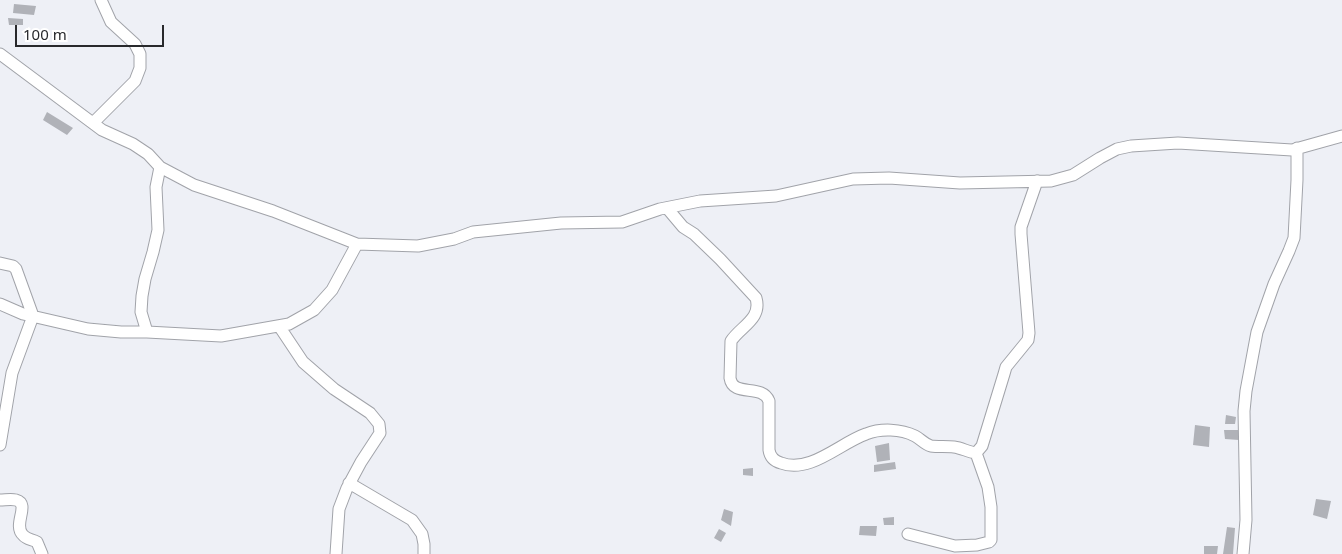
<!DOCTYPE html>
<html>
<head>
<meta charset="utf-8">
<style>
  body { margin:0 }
  #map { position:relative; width:1342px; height:554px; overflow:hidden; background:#eef0f6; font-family:"Noto Sans",sans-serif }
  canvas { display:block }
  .scale { position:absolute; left:15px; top:25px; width:149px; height:22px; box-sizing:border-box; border:2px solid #28292c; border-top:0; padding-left:6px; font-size:15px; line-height:18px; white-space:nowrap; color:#28292c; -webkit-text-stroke:4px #fff; paint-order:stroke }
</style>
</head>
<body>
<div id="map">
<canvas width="1342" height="554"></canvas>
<div class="scale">100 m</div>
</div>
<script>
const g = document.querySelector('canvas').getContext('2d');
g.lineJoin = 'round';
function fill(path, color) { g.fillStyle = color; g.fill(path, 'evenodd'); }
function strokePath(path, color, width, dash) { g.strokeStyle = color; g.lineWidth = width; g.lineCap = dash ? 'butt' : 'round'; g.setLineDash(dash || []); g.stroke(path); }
const building = new Path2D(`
  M14,4L36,6L34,15L13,13Z
  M8,18L23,19V25H9Z
  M47,112L73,128L67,135L43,120Z
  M1226,415L1236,417L1235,424H1225Z
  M1195,425L1210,427L1209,447L1193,445Z
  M1224,430H1239V440L1225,439Z
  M889,443L890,460L877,462L875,446Z
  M895,462L896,469L874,472V465Z
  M753,468V476L743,475V469Z
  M1316,499L1331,501L1327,519L1313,515Z
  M724,509L733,512L731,526L721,520Z
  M894,517V525H884L883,518Z
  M860,526H877L876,536L859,535Z
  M1227,527L1235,528L1233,554H1223Z
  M719,529L726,533L721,542L714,538Z
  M1204,546H1218L1217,554H1204Z`);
const minor = new Path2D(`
  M0,54L102,130L133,144L148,154L160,167L194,185L273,211L357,244L418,246L454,239L473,232L561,223L622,222L660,209L700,201L776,196L853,179L889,178L960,183L1051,181L1073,175L1100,158L1117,149L1131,146L1178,143L1292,150L1342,136
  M93,123L135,81L140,68V54L135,44L111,22L101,0
  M667,208L683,227L694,234L720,259L756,298C762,319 741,326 731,341L730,378C733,398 762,383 769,401V450C770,457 774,461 781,463C810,474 840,443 866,434C881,428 901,429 915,436C921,439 924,444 931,446C938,447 947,446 954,447C962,448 968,452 976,453L982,446L1004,374L1006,367L1028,340L1029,333L1021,234V227L1037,181
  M0,263L13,266L16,269L33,316L12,373L0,445
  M0,304L23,314L88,329L121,332H147L221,336L289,324L314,310L332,290L357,244
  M279,326L303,362L334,389L370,413L379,424L380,433L361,462L347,488L339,509L336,554
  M147,332L141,312L142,296L145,279L153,252L158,230L156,187L160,167
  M349,483L412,520L422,534L424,544V554
  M0,500C5,500 11,499 16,500C31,504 12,525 23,535C27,540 32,539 37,542L42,554
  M908,534L955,546L977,545L989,542L991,540V507L988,487L976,453
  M1243,554L1246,520L1244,411L1246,391L1257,332L1274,284L1289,251L1294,238L1297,180V148`);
fill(building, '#b0b2b8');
strokePath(minor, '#a1a3a9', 13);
strokePath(minor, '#fff', 11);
</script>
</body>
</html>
